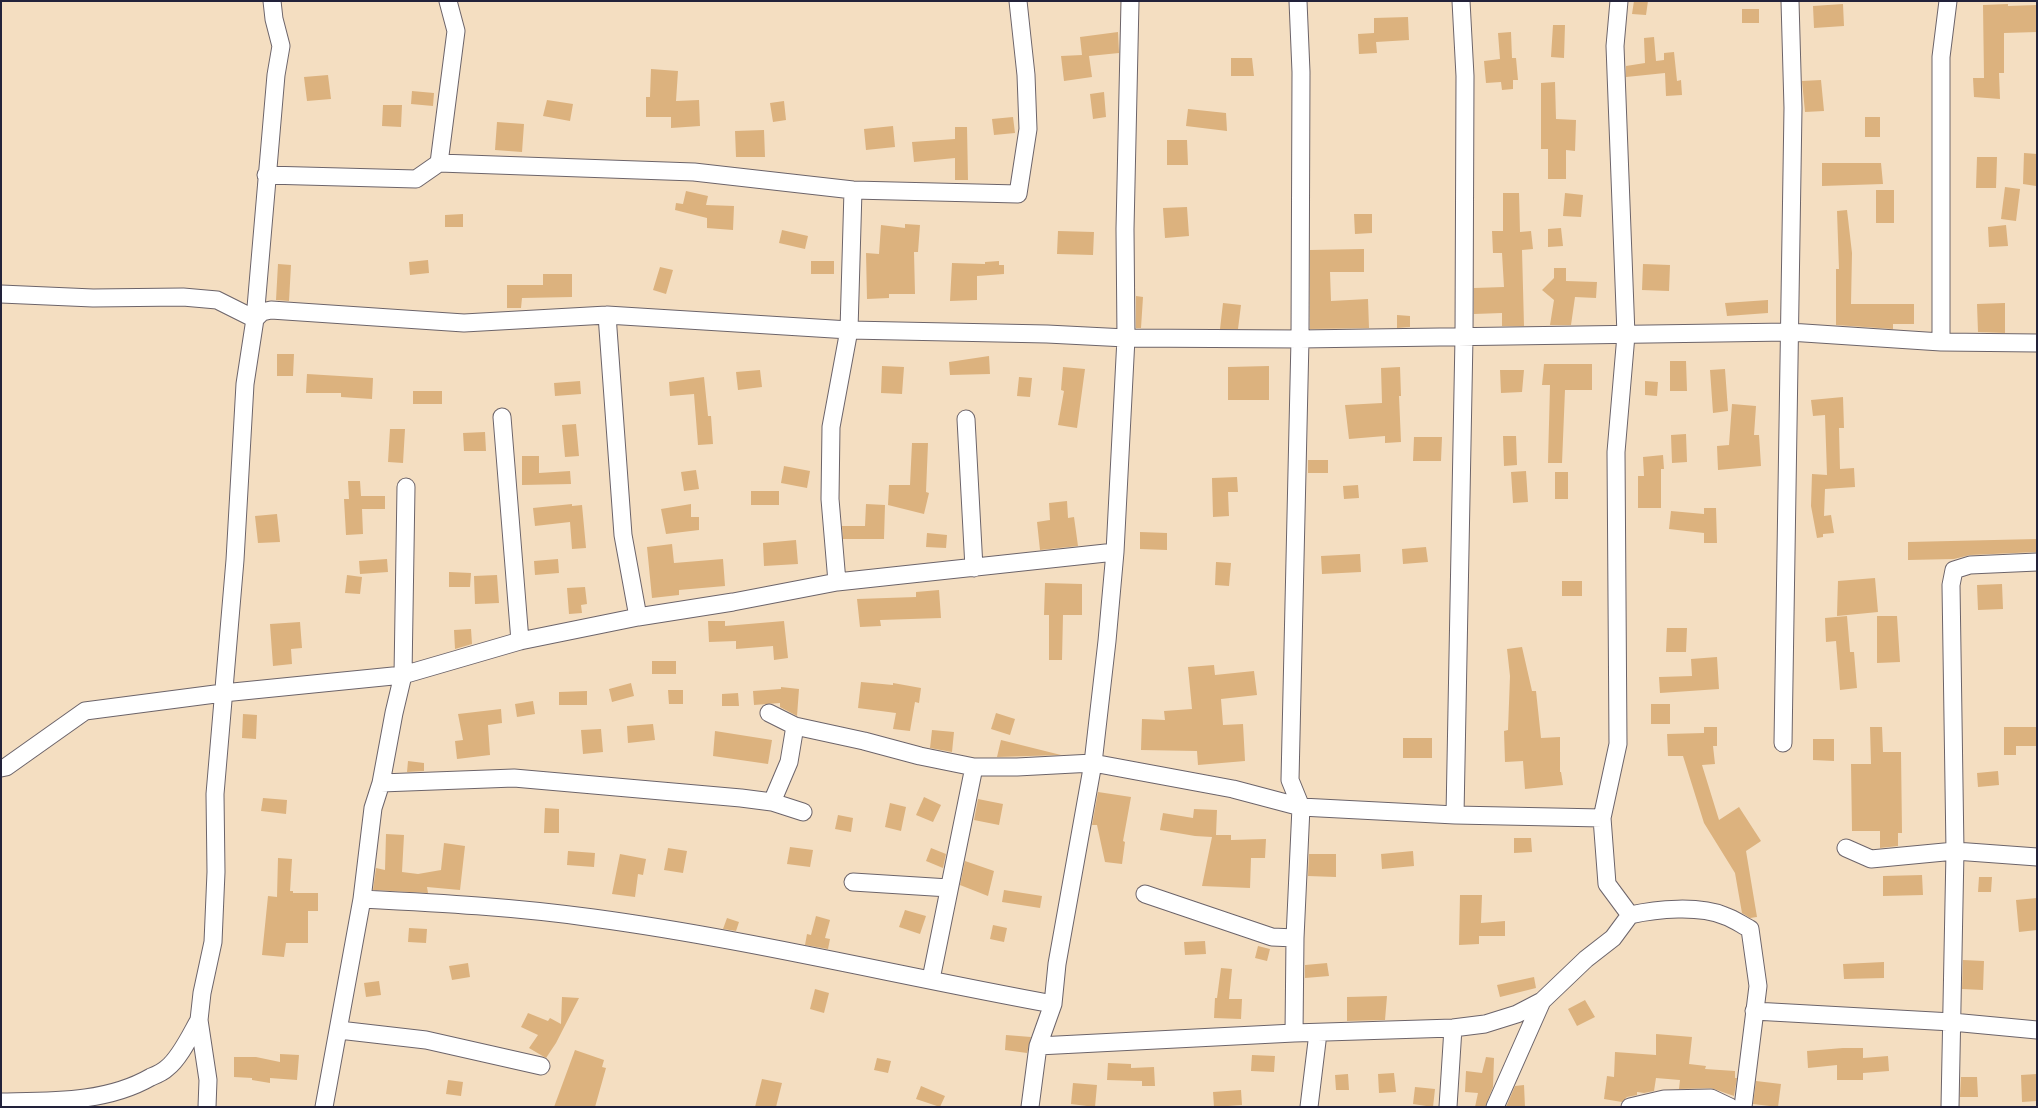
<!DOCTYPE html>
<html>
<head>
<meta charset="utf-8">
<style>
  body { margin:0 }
  #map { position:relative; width:2038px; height:1108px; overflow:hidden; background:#f4dec1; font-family:Itim,sans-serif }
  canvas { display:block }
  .frame { position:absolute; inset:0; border:2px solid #22223b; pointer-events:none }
</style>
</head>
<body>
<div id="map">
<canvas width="2038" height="1108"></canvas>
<div class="frame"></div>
</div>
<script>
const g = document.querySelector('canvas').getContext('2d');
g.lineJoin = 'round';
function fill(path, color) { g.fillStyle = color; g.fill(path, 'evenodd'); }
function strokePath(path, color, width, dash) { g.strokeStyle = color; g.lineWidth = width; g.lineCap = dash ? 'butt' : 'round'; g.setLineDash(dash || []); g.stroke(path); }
const building = new Path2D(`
  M1634,1H1648L1646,15L1632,14Z
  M1843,4L1844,26L1814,28L1813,6Z
  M2008,4V6L2037,5V32L2004,33V73H1999L2000,99L1974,97L1973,78H1984L1983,5Z
  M1742,9H1759V23H1742Z
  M1408,17L1409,40L1376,42L1377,53L1359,54L1358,34L1374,33V18Z
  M1553,25H1565L1564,58L1551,57Z
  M1118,32L1119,53L1089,56L1092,77L1064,81L1061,56L1082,55L1080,37Z
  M1511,32L1512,58H1516L1518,80H1513V89L1502,90L1501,82L1486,83L1484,61L1500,59L1498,33Z
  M1654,37L1656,61L1664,60V53L1674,52L1677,81L1681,80L1682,95L1666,96L1665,73L1626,77V66L1645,63L1644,38Z
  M1231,58H1252L1254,76H1231Z
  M651,69L678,71L676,101L699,100L700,126L671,128V117H646V97H650Z
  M328,75L331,99L307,101L304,77Z
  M1821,80L1824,111L1805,112L1802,81Z
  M1555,82L1556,119L1576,120L1575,151L1566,150V179H1548V149H1541V83Z
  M412,91L434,93L433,106L411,104Z
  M1104,92L1106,117L1093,119L1090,94Z
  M547,100L573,104L570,121L543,116Z
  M784,101L786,120L773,122L770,103Z
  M383,105H402L401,127L382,126Z
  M1188,109L1226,113L1227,131L1186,126Z
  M1013,117L1015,133L994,135L992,119Z
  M1865,117H1880V137H1865Z
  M497,122L524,124L522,152L495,150Z
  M893,126L895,147L866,150L864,129Z
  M955,127H967L968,180H955V158L914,162L912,142L955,139Z
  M764,130L765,157H736L735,131Z
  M1167,140H1187L1188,165H1167Z
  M2024,153L2037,154L2036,186L2023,184Z
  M1977,157H1997L1996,188H1976Z
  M1822,163H1881L1883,184L1822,186Z
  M2005,187L2020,189L2016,221L2001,219Z
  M1876,190H1894V223H1876Z
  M686,191L708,196L706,205L734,206L733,230L707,228V218L675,210L676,203L683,204Z
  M1503,193H1519L1520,232L1531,231L1533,249L1522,250L1524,326H1502V313L1474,314V288L1504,287L1502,253H1493L1492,231H1503Z
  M1565,193L1583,195L1581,217L1563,216Z
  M1187,207L1189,236L1165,238L1163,208Z
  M1847,210L1852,253L1851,304H1914V324H1893V329L1836,325V269H1839L1837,211Z
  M463,214V227H445V215Z
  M1354,214H1372V233L1355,234Z
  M905,224L920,225L918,252H914L915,294H889V298L867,299L866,253L879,254L881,225L905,228Z
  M2006,225L2008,246L1989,247L1988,227Z
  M1561,228L1563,246L1548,247V229Z
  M782,230L808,236L805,249L779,243Z
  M1058,231L1094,232L1093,255L1057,254Z
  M1364,249V272H1330L1331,301L1368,299L1369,328L1310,329V250Z
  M428,260L429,273L410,275L409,262Z
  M811,261H834V274H811Z
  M999,261V265H1004V274L977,276V300L950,301L952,263L985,264V262Z
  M278,264L291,265L289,301L276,300Z
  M1643,264L1670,265L1669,291L1642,290Z
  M660,267L673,270L666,294L653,290Z
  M1554,268H1566V281L1597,282L1596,298L1575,297L1571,325H1550L1554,300L1542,290L1554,278Z
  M543,274H572V297L522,298L521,308H507V285H543Z
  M1136,296L1143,297L1141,328H1136Z
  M1768,300V313L1727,316L1725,303Z
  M1223,303L1241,305L1238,329H1220Z
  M2005,303V333L1978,332L1977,304Z
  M1397,315L1410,316V327L1397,328Z
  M277,354H294L293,376H277Z
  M989,356L990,374L950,375L949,362Z
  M1670,361H1686L1687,391H1670Z
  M1544,364H1592V390H1565L1562,463H1548L1550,385H1542Z
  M882,366L904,367L902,394L881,393Z
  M1269,366V400H1228V367Z
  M1063,367L1085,369L1077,428L1058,425L1064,391L1061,390Z
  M1400,367L1401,396H1399L1401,442L1385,443V436L1349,439L1345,405L1382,403L1381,368Z
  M1725,369L1728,411L1713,413L1710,370Z
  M760,370L762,387L738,390L736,372Z
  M1500,370H1524L1522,392L1501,393Z
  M307,374L373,378L372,399L341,397V393H306Z
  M704,377L708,416H711L713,444L698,445L694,394L670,396L669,382Z
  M1019,377L1032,378L1030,397L1017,396Z
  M580,381L581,394L555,396L554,383Z
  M1645,381L1658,382L1657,396L1645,395Z
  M413,391H442V404H413Z
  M1843,397L1844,428H1839L1840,469L1854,468L1855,487L1825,489L1824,516L1831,515L1834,533L1823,534V537L1817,538L1811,506L1812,474L1827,475L1825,415L1813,416L1811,400Z
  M1732,404L1756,406L1754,435H1759L1761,466L1718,470L1717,446L1729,445Z
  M576,424L579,456L565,457L562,425Z
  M390,429H405L403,463L388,462Z
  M485,432L486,451H464L463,433Z
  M1686,434L1687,462L1672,463L1671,435Z
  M1503,436H1516L1517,465L1504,466Z
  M1414,437H1442L1441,461H1413Z
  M912,443H928L926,492L929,493L924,514L888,505L889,485H910Z
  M1663,455L1664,469H1661V508H1638V476H1644L1643,457Z
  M522,456H539V473L570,471L571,484L522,485Z
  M1308,460H1328V473H1308Z
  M784,466L810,471L807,488L781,483Z
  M696,470L699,489L684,491L681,472Z
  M1526,471L1528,502L1513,503L1511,472Z
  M1555,472H1568V499H1555Z
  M1237,477L1238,492H1228L1229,516L1213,517L1212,478Z
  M348,481H360L361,496H385V509H362L363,534L346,535L344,499H349Z
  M1358,485L1359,498L1344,499L1343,486Z
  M751,491H779V505H751Z
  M1067,501L1068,518L1074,517L1078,546L1040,550L1037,522L1050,520L1049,503Z
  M572,504V506L582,505L586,548L572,549L570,522L535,526L533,508Z
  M691,504V517H699V530L666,534L661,509Z
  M866,504L885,505L884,539H843L842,526H865Z
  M1704,508H1716L1717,543H1704V533L1669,529L1671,511L1704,514Z
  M277,514L280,542L258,543L255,516Z
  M1140,532L1167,533V550L1140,549Z
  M927,533L947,535L946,548L926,547Z
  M2037,539V552L1970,555L1954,559L1908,560V542Z
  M796,540L798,564L764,566L763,543Z
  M672,544L674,563L723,559L725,586L679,590V595L652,598L647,547Z
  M1426,547L1428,562L1403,564L1402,549Z
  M1360,554L1361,572L1322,574L1321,556Z
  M387,559L388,572L360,574L359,561Z
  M558,559L559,573L535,575L534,561Z
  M1216,562L1231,563L1229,586L1215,585Z
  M449,572L471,573L470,587H449Z
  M347,575L362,577L360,594L345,593Z
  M497,575L499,603L475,604L474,576Z
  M1875,578L1878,612L1837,616L1838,581Z
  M1562,581H1582V596H1562Z
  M1045,583L1082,584V615H1063L1062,660H1049V615H1044Z
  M2002,584L2003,609L1978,610L1977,585Z
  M585,587L587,604L581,605L582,613L569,614L567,588Z
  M939,590L941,618L880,620L881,626L860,627L857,599L916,597V592Z
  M1847,616L1850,652H1854L1857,688L1840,690L1836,641L1826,642L1825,618Z
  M1877,616H1897L1900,662L1877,663Z
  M708,621H725V626L784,621L788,658L774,660L773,646L736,649V641L709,642Z
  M300,622L302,648L291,649L292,664L273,666L270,624Z
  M1667,628H1687L1686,652H1666Z
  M471,629L472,644L455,649L454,630Z
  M1522,647L1532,691H1536L1541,738L1560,737V772H1561L1563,785L1525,789L1523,761L1505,762L1504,731L1508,730L1510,676L1507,649Z
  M1717,657L1719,689L1660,693L1659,677L1692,676L1691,659Z
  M652,661H676V674H652Z
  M1214,665L1215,675L1254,671L1257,695L1221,699L1223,725L1243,724L1245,761L1198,765L1197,751L1141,750L1142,719L1165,720L1164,711L1192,709L1188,667Z
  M861,682L893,685V683L921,688L919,703L915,702L910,731L893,729L896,713L858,708Z
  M631,683L634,696L612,702L609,689Z
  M781,687L799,689L797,716L780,707V703L754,705L753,691L781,689Z
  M668,690H683V704H669Z
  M587,691V705H559V692Z
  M738,693L739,706H722V694Z
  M533,701L535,714L517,717L515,704Z
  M1651,704H1670V724H1651Z
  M501,709L502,723L488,725L490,755L457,759L455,741L463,740L458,714Z
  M996,713L1015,719L1010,735L991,729Z
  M243,714L257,715L256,739L242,738Z
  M653,724L655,740L628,743L627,726Z
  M1704,727H1717V746H1713L1715,764L1702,765L1719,820L1739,807L1761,841L1746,851L1757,917L1750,918L1742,913L1735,873L1704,823L1683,756H1668L1667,734L1704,733Z
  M1870,727H1882L1883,752H1901L1902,833H1898V846L1880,848V831H1852L1851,764H1871Z
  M2004,727H2037V746H2016V755H2004Z
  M601,729L603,752L583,754L581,730Z
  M932,730L954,732L952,752L930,748Z
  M715,731L772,740L768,764L713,756Z
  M1403,738H1432V758H1403Z
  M1813,739H1834V761L1813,760Z
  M1001,740L1061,755L997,757Z
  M408,761L424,763V771L407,772Z
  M1998,771L1999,785L1978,787L1977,773Z
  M1098,792L1131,797L1123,841L1125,842L1122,864L1105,862L1097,825H1092Z
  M924,797L941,805L933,822L916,815Z
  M263,798L287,800L286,814L261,811Z
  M978,799L1003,804L999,825L974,820Z
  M890,803L906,807L901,831L885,827Z
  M545,808L559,809V833H544Z
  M1194,809L1217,810L1216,835H1231V840L1266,839L1265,858H1251L1250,888L1202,886L1212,837L1195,836L1160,830L1163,813L1193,818Z
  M838,815L853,818L851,832L835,829Z
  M386,834L404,835L402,872L418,874L441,870L444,843L465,846L460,890L427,887L428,893L373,890L376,868L385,870Z
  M1514,838H1531L1532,852L1514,853Z
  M790,847L813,850L810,867L787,864Z
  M668,848L687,851L683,873L664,870Z
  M931,848L946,854L943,868L926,861Z
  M568,851L595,853L594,867L567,865Z
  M1413,851L1414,866L1382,869L1381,854Z
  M620,854L646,859L643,875L638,874L635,897L612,894Z
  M1309,854H1336V877L1308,876Z
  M278,858L292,859L290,891H293V893H318V911H308V943H286L284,957L262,955L268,896L277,897Z
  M965,861L994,871L988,896L960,885Z
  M1922,875L1923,895L1883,896V876Z
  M1979,877H1992L1991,892H1978Z
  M1004,890L1042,896L1040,908L1002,902Z
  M1460,895H1482L1481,923L1505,921V936H1479V944L1459,945Z
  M2037,898V930L2019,932L2016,900Z
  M905,910L926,916L920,934L899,927Z
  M816,916L830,920L825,938L830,939L828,949L805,945L807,934L811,935Z
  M727,918L739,922L736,931L723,929Z
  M993,925L1007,928L1004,942L990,939Z
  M409,928L427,929L426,943L408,942Z
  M1205,941L1206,954L1185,955L1184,942Z
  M1258,946L1270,949L1267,961L1255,958Z
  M1963,960L1984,961L1983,990L1962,989Z
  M1884,962V978L1844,979L1843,964Z
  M468,963L470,977L452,980L449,966Z
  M1327,963L1329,976L1305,978V965Z
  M1221,968L1232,969L1229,999H1242L1241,1019L1214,1018L1215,998H1217Z
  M1534,977L1536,988L1500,997L1497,985Z
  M379,981L381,995L366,997L364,983Z
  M815,989L829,993L824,1013L810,1009Z
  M1387,996L1385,1020L1347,1021V997Z
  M562,997L579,998L556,1043L546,1058L529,1048L538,1035L521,1027L528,1013L548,1021L550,1018L561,1024Z
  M1585,1000L1595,1017L1577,1026L1568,1009Z
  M1656,1034L1692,1037L1689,1064L1706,1066L1705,1069L1735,1071V1078H1737L1734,1096L1711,1088L1679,1089L1680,1080L1656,1078L1654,1091L1644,1093L1637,1092V1095L1627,1097L1622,1102L1604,1099L1607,1076L1614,1077L1615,1052L1656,1055Z
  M1006,1035L1031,1037L1027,1053L1005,1050Z
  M1843,1048H1863V1058L1888,1056L1889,1071L1863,1073V1080H1837V1065L1808,1068L1807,1051Z
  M575,1050L604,1060L602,1067L606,1068L595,1107H554Z
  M280,1054L299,1055L297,1080L270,1078V1083L252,1080V1078L234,1077V1057H256L280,1062Z
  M1252,1055L1275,1056L1274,1072L1251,1071Z
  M1486,1057L1494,1058L1493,1087L1485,1107H1475L1478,1093L1465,1092L1466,1071L1482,1073Z
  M877,1058L891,1061L888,1073L874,1070Z
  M1108,1063L1131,1064V1068L1154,1067L1155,1086H1142V1081L1107,1080Z
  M1394,1073L1396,1092L1379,1093L1378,1074Z
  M1348,1074L1349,1090H1336L1335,1075Z
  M2037,1074V1101L2022,1102L2021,1075Z
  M1961,1077H1977L1978,1097H1960Z
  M762,1079L782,1083L776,1107H755Z
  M448,1080L463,1082L461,1096L446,1094Z
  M1756,1081L1781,1084L1778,1107L1753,1104Z
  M1073,1083L1097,1085L1095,1107L1071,1104Z
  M1524,1085L1525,1107H1506L1515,1086Z
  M921,1086L945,1096L940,1107L916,1099Z
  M1415,1087L1435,1089L1433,1107L1413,1104Z
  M1241,1090L1242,1105L1214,1107L1213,1092Z`);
const minor = new Path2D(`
  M1619,1L1615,46L1626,335L1616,452L1618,744L1602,818L1607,884L1630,915
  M439,163L456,31L448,1
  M266,175L416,179L439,163L694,172L853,190L1018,194L1028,129L1026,75L1018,1
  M1,294L93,298L183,297L217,300L255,319L276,75L281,46L274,19L272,1
  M607,315L623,535L638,617
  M1941,342V57L1948,1
  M502,417L520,641
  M966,419L974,568
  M837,582L830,499L831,427L849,330L853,190
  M769,713L795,726L864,741L920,756L974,767H1017L1093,763L1233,789L1301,807L1455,815L1602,818
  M1783,743L1793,108L1790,1
  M1,768L6,767L85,711L223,693L403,675L520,641L638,617L733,602L837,582L1115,552
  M381,783L514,778L741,798L772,802L803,812
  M772,802L789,762L795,726
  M1455,815L1464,337L1465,76L1461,1
  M1846,848L1871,859L1955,851L2037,857
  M853,882L949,888
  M1145,894L1272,937L1295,938
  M362,899C439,903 516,907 593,918C748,939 899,976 1053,1004
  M931,979L974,767
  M1754,1011L1952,1022L2037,1030
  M339,1030L426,1040L541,1066
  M1294,1033L1295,938L1301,807L1290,780L1300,339L1301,72L1298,1
  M1038,1046L1294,1033L1453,1028L1485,1024L1517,1014L1542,1001L1586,959L1613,938L1630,915C1657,909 1699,905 1725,916C1734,919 1742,925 1750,929L1758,986L1743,1107
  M1,1102C51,1101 106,1103 151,1077C156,1075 163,1072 167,1068C180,1058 191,1034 199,1020
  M207,1107L208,1080L199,1020L202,993L213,942L216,872L215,794L235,560L245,384L255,319L262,312L271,310L464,323L607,315L849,330L1047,334L1126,338L1300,339L1789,332L1941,342L2037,343
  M324,1107L362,899L373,808L381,783L394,713L403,675L406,487
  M1030,1107L1038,1046L1053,1004L1057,964L1093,763L1107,641L1115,552L1126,338L1125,229L1130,1
  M1309,1107L1318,1033
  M1448,1107L1453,1028
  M1495,1107L1542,1001
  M1630,1107L1664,1099L1711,1098L1730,1107
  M1950,1107L1955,851L1951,585L1954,570L1970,565L2037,562`);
fill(building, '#dcb27e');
strokePath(minor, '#6c646a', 19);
strokePath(minor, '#fff', 17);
</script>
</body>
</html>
